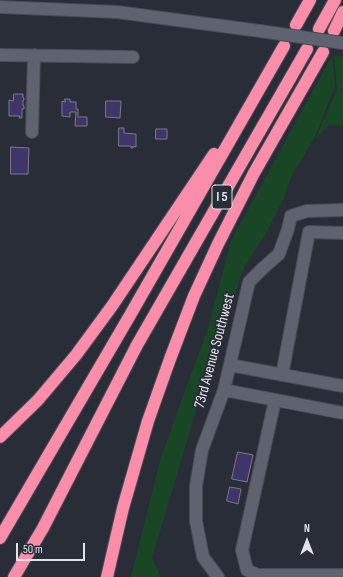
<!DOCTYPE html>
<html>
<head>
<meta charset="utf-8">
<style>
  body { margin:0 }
  #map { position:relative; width:343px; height:577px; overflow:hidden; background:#292d38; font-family:"Sofia Sans Condensed",sans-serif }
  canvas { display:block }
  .north { position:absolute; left:287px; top:521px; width:40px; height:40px; -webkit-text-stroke:3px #292d38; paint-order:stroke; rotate:0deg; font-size:11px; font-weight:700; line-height:16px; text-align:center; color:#e1e3ea }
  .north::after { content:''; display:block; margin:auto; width:14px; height:18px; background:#e1e3ea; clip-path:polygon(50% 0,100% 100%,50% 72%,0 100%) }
  .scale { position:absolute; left:16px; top:543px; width:69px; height:18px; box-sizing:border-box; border:2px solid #e1e3ea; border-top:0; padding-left:5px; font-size:12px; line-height:14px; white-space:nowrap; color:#e1e3ea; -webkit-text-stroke:3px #292d38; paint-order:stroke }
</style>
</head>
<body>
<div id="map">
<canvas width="343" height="577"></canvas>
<div class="north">N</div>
<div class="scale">50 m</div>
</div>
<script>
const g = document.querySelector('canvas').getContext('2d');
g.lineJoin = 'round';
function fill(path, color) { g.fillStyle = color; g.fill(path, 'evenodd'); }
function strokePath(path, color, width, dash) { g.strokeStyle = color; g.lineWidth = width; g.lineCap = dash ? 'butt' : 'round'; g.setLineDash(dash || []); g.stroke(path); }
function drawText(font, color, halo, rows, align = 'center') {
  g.font = font + ' "Sofia Sans Condensed",sans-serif'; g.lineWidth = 4; g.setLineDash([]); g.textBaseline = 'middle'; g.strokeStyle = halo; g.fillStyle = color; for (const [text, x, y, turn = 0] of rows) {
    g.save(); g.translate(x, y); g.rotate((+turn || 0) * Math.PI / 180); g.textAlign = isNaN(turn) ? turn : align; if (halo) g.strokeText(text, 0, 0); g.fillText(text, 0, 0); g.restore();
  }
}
const green = new Path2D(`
  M332,56L335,86L315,137L295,170L289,182L284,198L266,233L244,268L204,384L152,558L161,577H131L161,457L208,328L231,241Z
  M334,56L343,57V125H329L316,138L337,89Z`);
const building = new Path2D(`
  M14,94H23V98H24V100H23V106H24V109H22V118H19L20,116H9V100L13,101Z
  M65,99H70V102H76V109H78V117H87V126H75L76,112H70V117L62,116V101L65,102Z
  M106,101H121L120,118L106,117Z
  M119,128H124V133L136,134V147L133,146V148H131V146H119Z
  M156,129H167V139H156Z
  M11,147L29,148L28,174H11Z
  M238,452L253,455L247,482L232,479Z
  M230,487L241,489L238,504L227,501Z`);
const minor = new Path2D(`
  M0,7L117,12L260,31
  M0,55L133,57
  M32,132L34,55
  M230,365L343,386
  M282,375L309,232L343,233
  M224,390L343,413
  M275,400L242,550L247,570L258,575H343
  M218,577L203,557L196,521V486L202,450L224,390L249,282L263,268L279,254L288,229L291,216L307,211L343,210`);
const highway = new Path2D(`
  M296,25L310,0
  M319,29L335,0
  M334,31L343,12
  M0,437L38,400L76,355L112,306L214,154
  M0,538L129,317L284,46
  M14,577L43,528L137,345L307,49
  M107,577L123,508L148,421L170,359L194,296L218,244L254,173L323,52`);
const minorBridge = new Path2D(`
  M260,31L343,43`);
const shields = [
  [222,197,20]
];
const shieldNames = [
  ["I 5",222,197]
];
const streetNames = [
  ["73rd Avenue Southwest",215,351,-75]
];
fill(green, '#194725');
fill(building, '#3f3568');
strokePath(building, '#7c7a88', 1);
strokePath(minor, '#484b54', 14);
strokePath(highway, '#484b54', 14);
strokePath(minor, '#5f636f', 12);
strokePath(highway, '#fa8daa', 12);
strokePath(minorBridge, '#484b54', 14, []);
strokePath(minorBridge, '#5f636f', 12);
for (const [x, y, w] of shields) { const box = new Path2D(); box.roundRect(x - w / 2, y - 12, w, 24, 3); g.fillStyle = '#292d38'; g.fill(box); strokePath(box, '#e1e3ea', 1); }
drawText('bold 14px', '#e1e3ea', null, shieldNames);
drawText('15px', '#e1e3ea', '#292d38', streetNames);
</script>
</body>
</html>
